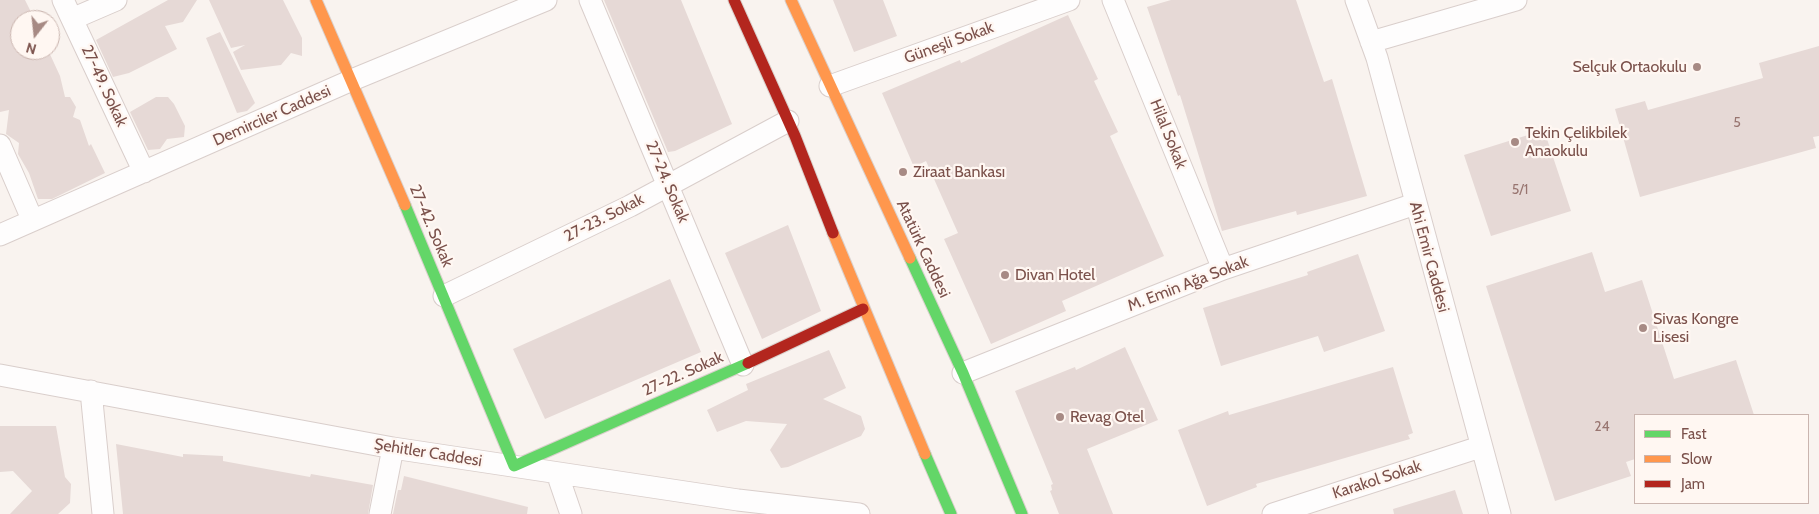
<!DOCTYPE html>
<html>
<head>
<meta charset="utf-8">
<style>
  body { margin:0 }
  #map { position:relative; width:1819px; height:514px; overflow:hidden; background:#f9f3ef; font-family:Cabin,sans-serif }
  canvas { display:block }
  .legend { position:absolute; left:1634px; top:414px; width:175px; height:90px; box-sizing:border-box; background:#fff7f2; border:1px solid #cab5af; margin:0; padding:6px 9px; list-style:none; font-size:15px; color:#7b514b }
  .legend li { display:flex; align-items:center; gap:10px; height:25px }
  .legend b { width:25px; border:1px solid #cab5af }
  .north { position:absolute; left:10px; top:10px; width:50px; height:50px; box-sizing:border-box; background:#fff7f2; border:1px solid #cab5af; border-radius:50%; rotate:196deg; font-size:14px; font-weight:700; line-height:20px; text-align:center; color:#7b514b }
  .north::after { content:''; display:block; margin:auto; width:18px; height:22px; background:#a78a84; clip-path:polygon(50% 0,100% 100%,50% 72%,0 100%) }
</style>
</head>
<body>
<div id="map">
<canvas width="1819" height="514"></canvas>
<ul class="legend">
<li><b style="height:6px;background:#63d668"></b>Fast</li>
<li><b style="height:6px;background:#ff974d"></b>Slow</li>
<li><b style="height:6px;background:#b3261e"></b>Jam</li>
</ul>
<div class="north">N</div>
</div>
<script>
const g = document.querySelector('canvas').getContext('2d');
g.lineJoin = 'round';
function fill(path, color) { g.fillStyle = color; g.fill(path, 'evenodd'); }
function strokePath(path, color, width, dash) { g.strokeStyle = color; g.lineWidth = width; g.lineCap = dash ? 'butt' : 'round'; g.setLineDash(dash || []); g.stroke(path); }
function drawText(font, color, halo, rows, align = 'center') {
  g.font = font + ' Cabin,sans-serif'; g.lineWidth = 4.5; g.setLineDash([]); g.textBaseline = 'middle'; g.strokeStyle = halo; g.fillStyle = color; for (const [text, x, y, turn = 0] of rows) {
    g.save(); g.translate(x, y); g.rotate((+turn || 0) * Math.PI / 180); g.textAlign = isNaN(turn) ? turn : align; if (halo) g.strokeText(text, 0, 0); g.fillText(text, 0, 0); g.restore();
  }
}
const building = new Path2D(`
  M0,0H25L35,20H20V50H48L60,76L65,97H70L76,107L73,117L80,120L89,146L91,144L105,173L52,199H38L29,173L18,154L19,143L6,134L9,110L0,112Z
  M168,0H197L183,22L165,26L177,49L129,73L113,77L96,40Z
  M209,0H283L302,38V56L291,53L281,65L241,70L233,52L245,45L231,48Z
  M604,0H681L732,124L675,151L668,152Z
  M833,0H883L897,36L854,52Z
  M1171,0H1296L1324,82L1332,79L1367,196L1297,215L1296,211L1222,231L1180,95L1178,96L1147,7Z
  M1068,15L1098,79L1094,81L1118,132L1110,136L1164,256L1062,301L1066,311L991,344L944,239L958,233L926,161L914,167L882,93L960,60L961,63Z
  M220,32L255,103L247,111L237,113L206,38Z
  M1819,46V136L1813,137L1816,148L1640,197L1615,109L1645,101L1648,110L1763,78L1759,63Z
  M156,97H168L174,104L185,126L184,137L167,139L160,149L148,150L130,112Z
  M1544,130L1571,211L1491,236L1464,155Z
  M788,225L821,311L762,339L725,253Z
  M1592,252L1605,292L1642,280L1674,379L1736,360L1754,415H1635V459L1626,462L1631,476L1555,501L1486,286Z
  M1358,254L1385,331L1324,352L1318,336L1221,366L1203,308L1308,275L1307,272Z
  M670,279L701,352L545,419L513,349Z
  M1125,347L1158,420L1087,449L1113,514H1059L1050,491L1052,490L1051,485L1053,484L1015,391L1075,367L1076,370Z
  M829,350L846,388L823,399L861,416L865,429L861,436L788,467L781,468L770,450L787,424L746,421L717,432L707,410L748,390L746,384Z
  M1393,367L1413,433L1408,435L1410,439L1256,484L1257,487L1207,506L1178,430L1228,411L1229,415Z
  M0,426H56L65,477L71,484L70,503L58,514H10L32,491L13,471L0,472Z
  M116,444L183,457V454L223,456V461L310,477L311,474L373,485L368,514H123Z
  M404,476L528,507L527,514H393L398,490H401Z
  M1455,490L1463,514H1394L1393,509Z`);
const street = new Path2D(`
  M63,0L144,172
  M590,0L743,365
  M1113,0L1223,269
  M1356,0L1377,58L1500,514
  M72,19L116,0
  M1371,42L1516,0
  M830,86L1069,0
  M0,145L32,219
  M0,235L352,80L546,0
  M444,296L630,206L788,121
  M963,373L1223,269L1415,204
  M0,375L393,448L738,500L859,514
  M91,391L103,514
  M557,473L571,514
  M380,514L393,448
  M1273,514L1480,447`);
const fast = new Path2D(`
  M405,205L514,466L748,363
  M910,258L963,373L1022,514
  M925,454L951,514`);
const slow = new Path2D(`
  M316,0L405,205
  M791,0L910,258
  M833,233L925,454`);
const jam = new Path2D(`
  M734,0L795,136L833,233
  M748,363L863,309`);
const markers = [
  [1697,67,5,"#a78a84"],
  [1515,142,5,"#a78a84"],
  [903,172,5,"#a78a84"],
  [1005,275,5,"#a78a84"],
  [1643,328,5,"#a78a84"],
  [1060,417,5,"#a78a84"]
];
const numberNames = [
  ["5",1737,123],
  ["5/1",1520,190],
  ["24",1602,427]
];
const streetNames = [
  ["Güneşli Sokak",949,43,-20],
  ["27-49. Sokak",104,86,65],
  ["Demirciler Caddesi",272,116,-24],
  ["Hilal Sokak",1168,134,68],
  ["27-24. Sokak",667,182,67],
  ["27-23. Sokak",604,218,-27],
  ["27-42. Sokak",431,226,67],
  ["Atatürk Caddesi",923,249,65],
  ["Ahi Emir Caddesi",1429,257,75],
  ["M. Emin Ağa Sokak",1188,284,-21],
  ["27-22. Sokak",683,374,-24],
  ["Şehitler Caddesi",428,453,9],
  ["Karakol Sokak",1377,480,-18]
];
const poiNames = [
  ["Selçuk Ortaokulu",1687,67,"right"],
  ["Tekin Çelikbilek",1525,133],
  ["Anaokulu",1525,151],
  ["Ziraat Bankası",913,172],
  ["Divan Hotel",1015,275],
  ["Sivas Kongre",1653,319],
  ["Lisesi",1653,337],
  ["Revag Otel",1070,417]
];
fill(building, '#e6d9d6');
strokePath(street, '#d9cecb', 23);
strokePath(fast, '#dad0cc', 13);
strokePath(slow, '#dad0cc', 13);
strokePath(jam, '#dad0cc', 13);
strokePath(street, '#fefdfd', 21);
strokePath(fast, '#63d668', 11);
strokePath(slow, '#ff974d', 11);
strokePath(jam, '#b3261e', 11);
for (const [x, y, r, color] of markers) { const dot = new Path2D(); dot.arc(x, y, r, 0, 2 * Math.PI); g.fillStyle = color; g.fill(dot); strokePath(dot, '#fff7f2', 2); }
drawText('14px', '#987570', null, numberNames);
drawText('16px', '#7b514b', '#fff7f2', streetNames);
drawText('16px', '#7b514b', '#fff7f2', poiNames, 'left');
</script>
</body>
</html>
